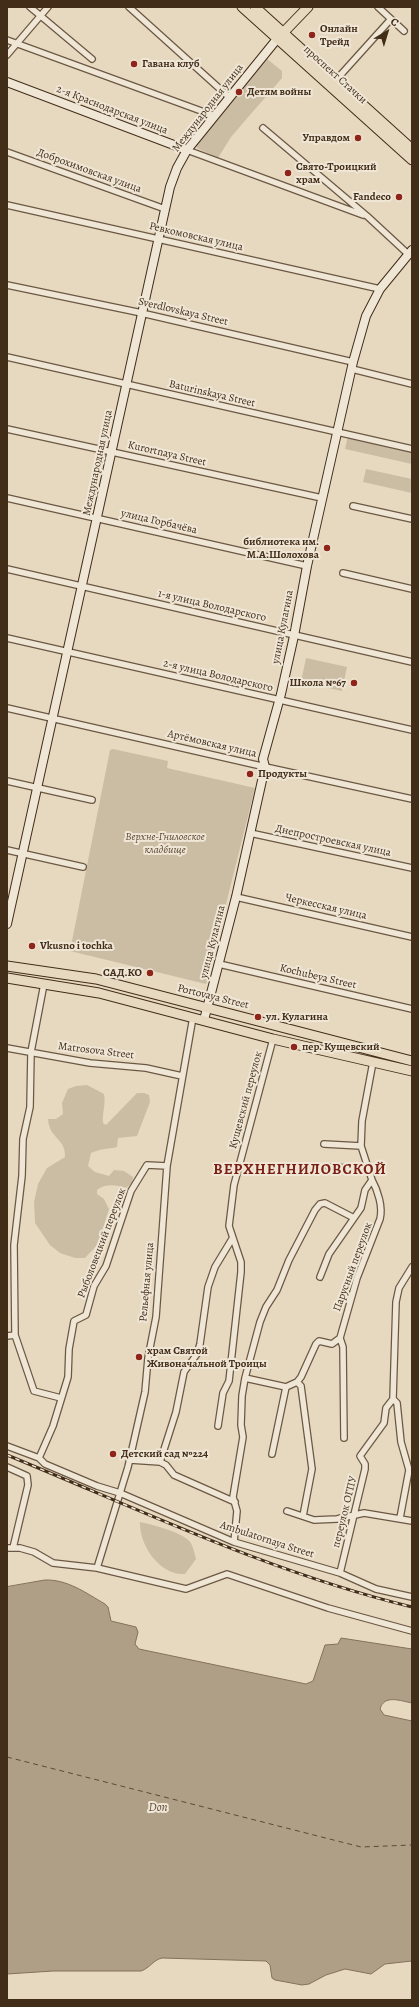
<!DOCTYPE html>
<html>
<head>
<meta charset="utf-8">
<style>
  body { margin:0 }
  #map { position:relative; width:419px; height:2007px; overflow:hidden; background:#e7d9c0; font-family:Alegreya,serif }
  canvas { display:block }
  .frame { position:absolute; inset:0; border:8px solid #422d19; pointer-events:none }
  .north { position:absolute; left:367px; top:12px; width:40px; height:40px; -webkit-text-stroke:3px #efe6d6; paint-order:stroke; rotate:38deg; font-size:11px; font-weight:700; line-height:16px; text-align:center; color:#422d19 }
  .north::after { content:''; display:block; margin:auto; width:14px; height:18px; background:#422d19; clip-path:polygon(50% 0,100% 100%,50% 72%,0 100%) }
</style>
</head>
<body>
<div id="map">
<canvas width="419" height="2007"></canvas>
<div class="frame"></div>
<div class="north">С</div>
</div>
<script>
const g = document.querySelector('canvas').getContext('2d');
g.lineJoin = 'round';
function fill(path, color) { g.fillStyle = color; g.fill(path, 'evenodd'); }
function strokePath(path, color, width, dash) { g.strokeStyle = color; g.lineWidth = width; g.lineCap = dash ? 'butt' : 'round'; g.setLineDash(dash || []); g.stroke(path); }
function drawText(font, color, halo, rows, align = 'center') {
  g.font = font + ' Alegreya,serif'; g.lineWidth = 4; g.setLineDash([]); g.textBaseline = 'middle'; g.strokeStyle = halo; g.fillStyle = color; for (const [text, x, y, turn = 0] of rows) {
    g.save(); g.translate(x, y); g.rotate((+turn || 0) * Math.PI / 180); g.textAlign = isNaN(turn) ? turn : align; if (halo) g.strokeText(text, 0, 0); g.fillText(text, 0, 0); g.restore();
  }
}
const green = new Path2D(`
  M266,58L282,71V78L231,137L218,158L197,148L196,144Z
  M348,436L412,450V464L345,449Z
  M366,469L412,479V493L363,482Z
  M306,658L347,667L342,691L301,682Z
  M113,749L168,761L167,768L255,788L206,984L70,951L110,750Z
  M87,1085L104,1094C106,1104 102,1113 103,1123L106,1125L137,1093H144L149,1095L150,1102L137,1136L118,1138L117,1147C108,1149 99,1149 91,1153L88,1166L95,1172L109,1176L114,1170L124,1171L133,1177L132,1183L126,1188C116,1185 106,1183 97,1190V1194L104,1199L109,1209L98,1244L85,1258H75L60,1253L50,1245L35,1223L34,1202L38,1184L47,1168L65,1157C66,1138 49,1139 48,1119H56L63,1114L62,1103L68,1089L76,1086Z
  M140,1522C151,1524 179,1532 187,1539C193,1543 194,1552 196,1559L185,1574C160,1576 139,1545 140,1522Z`);
const water = new Path2D(`
  M45,1580C67,1579 86,1593 105,1604L108,1607L111,1621L136,1627L138,1632L135,1644L139,1649L306,1684L313,1681L325,1645L338,1644L341,1638L412,1649V1703C401,1701 384,1694 380,1709L384,1715L412,1721V1961L385,1964L371,1974L345,1969L326,1975L309,1984L302,1985L275,1980L272,1978L270,1965L266,1961L162,1958C153,1960 150,1968 141,1971H53L7,1974V1587Z`);
const ferry = new Path2D(`
  M7,1757L361,1847L412,1845`);
const street = new Path2D(`
  M30,7L92,59
  M129,7L230,98
  M391,19L404,31
  M7,40L215,116
  M7,55L48,7
  M336,80L391,19L378,7
  M263,128L367,216L408,254
  M187,150L363,215
  M7,152L165,209
  M7,205L380,289
  M7,285L137,312L353,362
  M7,357L412,449
  M352,369L412,384
  M7,429L322,498
  M7,498L307,566
  M353,506L412,519
  M7,569L412,662
  M343,573L412,589
  M7,638L412,730
  M7,708L270,768L412,799
  M7,781L92,800
  M250,833L412,868
  M7,850L83,867
  M236,897L412,937
  M219,964L412,1009
  M44,984L31,1052L30,1107L23,1139L22,1176L14,1245L15,1335L34,1391L61,1398
  M7,1048L90,1063L146,1068L182,1076
  M324,1144L361,1146
  M329,1167L369,1169
  M320,1277L329,1254L361,1208L365,1190L372,1180L361,1146L362,1121L373,1062
  M7,1336L15,1335
  M245,1378L286,1387
  M297,1382L301,1386L312,1469L303,1516
  M218,1426L223,1393L229,1381L241,1272V1262L229,1226L234,1185L273,1039
  M344,1438L343,1347L340,1338L357,1278L380,1219C383,1207 378,1191 372,1180
  M7,1446L39,1458L45,1464L97,1486L120,1493L234,1542L340,1573L376,1589L412,1597
  M272,1454L286,1387L297,1382L301,1377L316,1344L319,1341L332,1344L340,1338
  M39,1458L53,1426L68,1377L69,1349L74,1321L86,1315L94,1286L106,1266L131,1191L147,1165L167,1166
  M130,1460L160,1462L166,1465L174,1475L235,1502
  M160,1462L176,1412L184,1372L197,1354L200,1344L208,1287L215,1267L232,1239
  M7,1467L27,1476L28,1485L13,1548
  M287,1511L314,1520L337,1519L364,1513L412,1521
  M400,1518L409,1470L401,1442L397,1403L393,1399L396,1302L399,1288L412,1267
  M234,1542L237,1511L233,1497L243,1437L241,1425L242,1396L245,1378L260,1322L266,1307L277,1290L289,1260L315,1210L320,1204L325,1203L354,1218
  M7,1548H20L34,1552L53,1563L97,1568L186,1589L227,1574L328,1608L412,1631
  M97,1568L128,1467L145,1392L148,1358L156,1317L167,1166L193,1017
  M340,1573L365,1469V1464L360,1456L384,1423L386,1408L393,1399`);
const secondary = new Path2D(`
  M7,82L187,150
  M7,924L170,187L177,168L187,150L277,39
  M204,1020L236,897L265,767L263,759L281,694L294,636L307,566L353,362L366,316L380,289L412,250`);
const primary = new Path2D(`
  M242,7L412,160
  M255,7L412,149
  M280,36L308,7
  M7,966L96,979L412,1061
  M7,978L99,993L273,1039L412,1071`);
const rail = new Path2D(`
  M7,1455C141,1510 271,1573 412,1607`);
const markers = [
  [312,35,4,"#8f2418"],
  [134,64,4,"#8f2418"],
  [239,92,4,"#8f2418"],
  [358,138,4,"#8f2418"],
  [288,173,4,"#8f2418"],
  [399,197,4,"#8f2418"],
  [327,548,4,"#8f2418"],
  [354,683,4,"#8f2418"],
  [250,774,4,"#8f2418"],
  [32,946,4,"#8f2418"],
  [150,973,4,"#8f2418"],
  [258,1017,4,"#8f2418"],
  [294,1047,4,"#8f2418"],
  [139,1357,4,"#8f2418"],
  [113,1454,4,"#8f2418"]
];
const poiNames = [
  ["Онлайн",320,29],
  ["Трейд",320,42],
  ["Гавана клуб",142,64],
  ["Детям войны",247,92],
  ["Управдом",350,138,"right"],
  ["Свято-Троицкий",296,167],
  ["храм",296,180],
  ["Fandeco",391,197,"right"],
  ["библиотека им.",319,542,"right"],
  ["М.А.Шолохова",319,555,"right"],
  ["Школа №67",346,683,"right"],
  ["Продукты",258,774],
  ["Vkusno i tochka",40,946],
  ["САД.КО",142,973,"right"],
  ["ул. Кулагина",266,1017],
  ["пер. Кущевский",302,1047],
  ["храм Святой",147,1351],
  ["Живоначальной Троицы",147,1364],
  ["Детский сад №224",121,1454]
];
const streetNames = [
  ["проспект Стачки",335,75,42],
  ["Международная улица",208,108,-52],
  ["2-я Краснодарская улица",112,110,21],
  ["Доброхимовская улица",89,171,20],
  ["Ревкомовская улица",196,237,13],
  ["Sverdlovskaya Street",183,312,13],
  ["Baturinskaya Street",212,394,13],
  ["Kurortnaya Street",167,454,13],
  ["Международная улица",98,463,-78],
  ["улица Горбачёва",159,522,13],
  ["1-я улица Володарского",212,606,13],
  ["улица Кулагина",283,627,-79],
  ["2-я улица Володарского",218,676,13],
  ["Артёмовская улица",212,744,13],
  ["Днепростроевская улица",333,841,12],
  ["Черкесская улица",326,907,13],
  ["улица Кулагина",213,942,-76],
  ["Kochubeya Street",318,977,13],
  ["Portovaya Street",213,997,14],
  ["Matrosova Street",96,1051,7],
  ["Кущевский переулок",246,1100,-75],
  ["Рыболовецкий переулок",102,1243,-69],
  ["Парусный переулок",353,1267,-70],
  ["Рельефная улица",147,1282,-85],
  ["переулок ОГПУ",345,1512,-76],
  ["Ambulatornaya Street",267,1540,18]
];
const parkNames = [
  ["Верхне-Гниловское",165,837],
  ["кладбище",165,850]
];
const waterNames = [
  ["Don",158,1808]
];
const districtNames = [
  ["ВЕРХНЕГНИЛОВСКОЙ",300,1170]
];
fill(green, '#cbbca4');
fill(water, '#af9f87');
strokePath(water, '#83715b', 1);
strokePath(ferry, '#5d4a34', 1, [5, 4]);
strokePath(street, '#6b5843', 8);
strokePath(secondary, '#422d19', 10);
strokePath(primary, '#422d19', 11);
strokePath(street, '#efe6d6', 5.5);
strokePath(secondary, '#efe6d6', 8);
strokePath(primary, '#e7d9c0', 9);
strokePath(rail, '#422d19', 3);
strokePath(rail, '#efe6d6', 1.5, [4.5]);
for (const [x, y, r, color] of markers) { const dot = new Path2D(); dot.arc(x, y, r, 0, 2 * Math.PI); g.fillStyle = color; g.fill(dot); strokePath(dot, '#efe6d6', 1.5); }
drawText('bold 11px', '#422d19', '#efe6d6', poiNames, 'left');
drawText('11px', '#422d19', '#efe6d6', streetNames);
drawText('italic 11px', '#5d4a35', '#efe6d6', parkNames);
drawText('italic 12px', '#5d4a34', '#efe6d6', waterNames);
g.letterSpacing = '1px';
drawText('bold 15px', '#7a1f14', '#efe6d6', districtNames);
g.letterSpacing = '0px';
</script>
</body>
</html>
